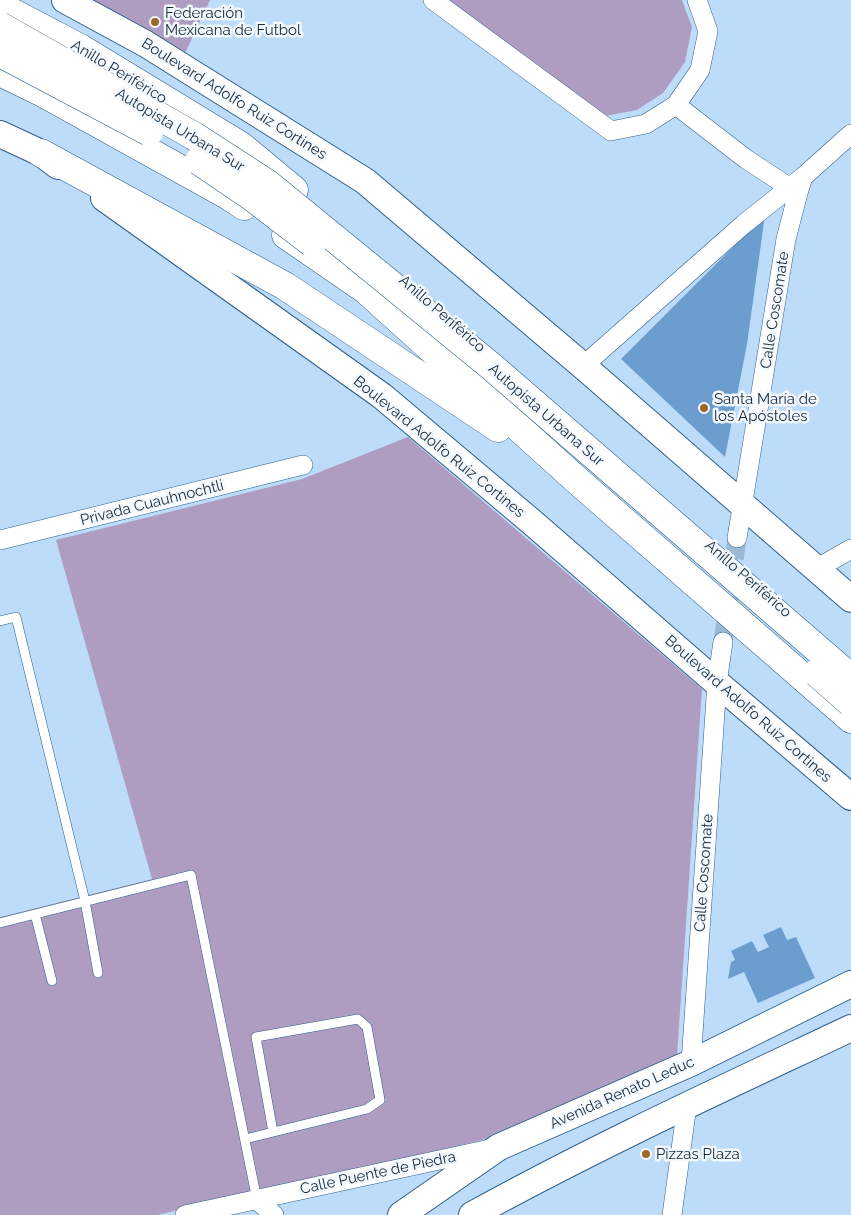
<!DOCTYPE html>
<html>
<head>
<meta charset="utf-8">
<style>
  body { margin:0 }
  canvas { display:block; background:#bcdcfa }
</style>
</head>
<body>
<canvas width="851" height="1215"></canvas>
<script>
const g = document.querySelector('canvas').getContext('2d');
g.lineJoin = 'round';
function fill(path, color) { g.fillStyle = color; g.fill(path, 'evenodd'); }
function strokePath(path, color, width, dash) { g.strokeStyle = color; g.lineWidth = width; g.lineCap = dash ? 'butt' : 'round'; g.setLineDash(dash || []); g.stroke(path); }
function drawText(font, color, halo, rows, align = 'center') {
  g.font = font + ' Raleway,sans-serif'; g.lineWidth = 5; g.setLineDash([]); g.textBaseline = 'middle'; g.strokeStyle = halo; g.fillStyle = color; for (const [text, x, y, turn = 0] of rows) {
    g.save(); g.translate(x, y); g.rotate((+turn || 0) * Math.PI / 180); g.textAlign = isNaN(turn) ? turn : align; if (halo) g.strokeText(text, 0, 0); g.fillText(text, 0, 0); g.restore();
  }
}
const green = new Path2D(`
  M71,0H210L180,64Z
  M447,0H682L692,27L685,62L663,93L637,110L605,116Z
  M408,437L702,689L677,1056L491,1138L157,1215H0V917L152,879L56,540L302,479Z`);
const building = new Path2D(`
  M765,215L747,344L725,457L621,359Z
  M781,927L787,940L796,937L815,978L758,1003L744,972L728,979L731,962L735,960L731,951L752,941L758,952L769,947L763,935Z`);
const streetTunnel = new Path2D(`
  M723,642L737,538`);
const lane = new Path2D(`
  M0,621L16,617L85,901L98,973
  M35,914L52,981
  M0,923L191,875L257,1200
  M245,1139L367,1109L380,1100L367,1027L358,1019L256,1037L273,1132`);
const street = new Path2D(`
  M433,0L611,131L646,124L676,105L700,70L708,31L697,0
  M676,105L746,159L798,193
  M583,366L744,224L803,177L851,134
  M737,538L786,239L798,193L803,177
  M0,540L303,465
  M816,569L851,549
  M691,1063L717,683L723,642
  M257,1200L274,1215
  M185,1215L490,1149
  M672,1215L687,1105`);
const secondary = new Path2D(`
  M65,0L146,44L365,181L583,366L851,599
  M0,134L41,153L58,166
  M104,198L382,396L533,523L717,683L851,797
  M401,1215L499,1147L691,1063L851,984
  M472,1215C595,1147 724,1088 851,1028`);
const highway = new Path2D(`
  M0,6L80,48L241,146L294,190
  M0,72L45,94L229,196L244,206
  M41,153L285,286L498,428
  M286,235L366,290L580,483L851,719`);
const highwayBridge = new Path2D(`
  M0,26L194,136L268,184L492,367L851,678
  M0,53L149,132
  M199,161L252,197L312,243
  M817,673L851,703`);
const markers = [
  [155,22,5,"#9e6722"],
  [704,408,5,"#9e6722"],
  [646,1154,5,"#9e6722"]
];
const poiNames = [
  ["Federación",165,13],
  ["Mexicana de Futbol",165,30],
  ["Santa María de",714,399],
  ["los Apóstoles",714,416],
  ["Pizzas Plaza",656,1154]
];
const streetNames = [
  ["Anillo Periférico",119,72,31],
  ["Boulevard Adolfo Ruiz Cortines",234,99,32],
  ["Autopista Urbana Sur",180,130,31],
  ["Calle Coscomate",775,310,-81],
  ["Anillo Periférico",442,314,41],
  ["Autopista Urbana Sur",546,415,41],
  ["Boulevard Adolfo Ruiz Cortines",439,447,39],
  ["Privada Cuauhnochtli",152,503,-14],
  ["Anillo Periférico",748,579,41],
  ["Boulevard Adolfo Ruiz Cortines",748,709,41],
  ["Calle Coscomate",704,873,-86],
  ["Avenida Renato Leduc",622,1093,-24],
  ["Calle Puente de Piedra",378,1173,-12]
];
fill(green, '#af9dc1');
fill(building, '#6b9ece');
strokePath(streetTunnel, '#9bb8d4', 19, [19, 9]);
strokePath(lane, '#2d5f8b', 10);
strokePath(street, '#2d5f8b', 20);
strokePath(secondary, '#2d5f8b', 28);
strokePath(highway, '#2d5f8b', 29);
strokePath(lane, '#fff', 9);
strokePath(street, '#fff', 19);
strokePath(secondary, '#fff', 26);
strokePath(highway, '#fff', 28);
strokePath(highwayBridge, '#2d5f8b', 29, []);
strokePath(highwayBridge, '#fff', 28);
for (const [x, y, r, color] of markers) { const dot = new Path2D(); dot.arc(x, y, r, 0, 2 * Math.PI); g.fillStyle = color; g.fill(dot); strokePath(dot, '#f4f9fe', 2); }
drawText('15px', '#152a3d', '#f4f9fe', poiNames, 'left');
drawText('15px', '#152a3d', '#f4f9fe', streetNames);
</script>
</body>
</html>
